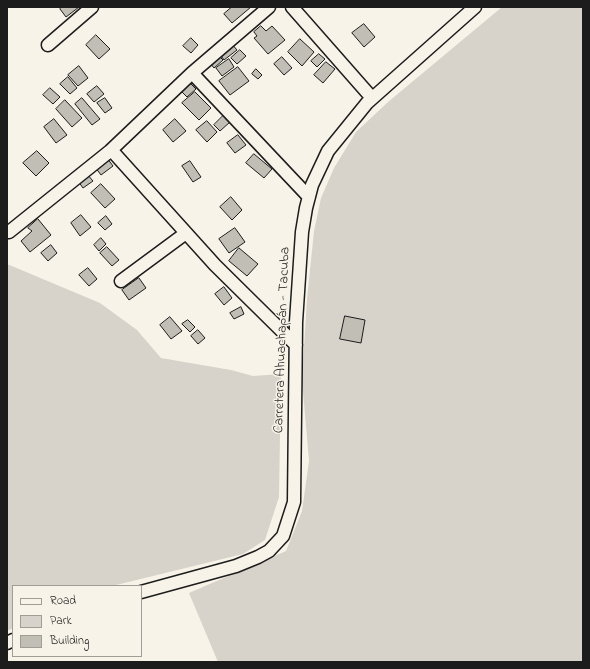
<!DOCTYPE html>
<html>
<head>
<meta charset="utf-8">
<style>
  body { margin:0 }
  #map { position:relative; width:590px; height:669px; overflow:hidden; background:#f7f3e8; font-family:"Indie Flower",sans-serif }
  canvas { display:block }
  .frame { position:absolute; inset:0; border:8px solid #1c1c1c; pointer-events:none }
  .legend { position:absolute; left:12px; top:585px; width:130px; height:72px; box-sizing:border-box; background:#f7f3e8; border:1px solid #9f9d96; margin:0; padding:5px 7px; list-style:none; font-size:12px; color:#1c1c1c }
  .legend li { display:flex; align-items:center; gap:8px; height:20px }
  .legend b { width:20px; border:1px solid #9f9d96 }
</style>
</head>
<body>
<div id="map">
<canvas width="590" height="669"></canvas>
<div class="frame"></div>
<ul class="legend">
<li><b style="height:5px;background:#f7f3e8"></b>Road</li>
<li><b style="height:11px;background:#d7d3cb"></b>Park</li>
<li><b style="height:11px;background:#c0beb5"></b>Building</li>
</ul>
</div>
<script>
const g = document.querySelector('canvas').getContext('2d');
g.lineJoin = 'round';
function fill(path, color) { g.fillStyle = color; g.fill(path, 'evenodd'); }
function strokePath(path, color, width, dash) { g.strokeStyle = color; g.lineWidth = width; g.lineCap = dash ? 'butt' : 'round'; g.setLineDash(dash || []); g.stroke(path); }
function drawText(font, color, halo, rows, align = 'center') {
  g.font = font + ' "Indie Flower",sans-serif'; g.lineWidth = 3; g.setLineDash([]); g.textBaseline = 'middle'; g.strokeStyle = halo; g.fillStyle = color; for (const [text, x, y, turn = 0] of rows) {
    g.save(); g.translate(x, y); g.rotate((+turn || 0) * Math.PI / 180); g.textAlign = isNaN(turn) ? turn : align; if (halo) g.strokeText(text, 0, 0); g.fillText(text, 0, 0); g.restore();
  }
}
const green = new Path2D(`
  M502,7H583V662H218L189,593L286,551L302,511L309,461L302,380L307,299L314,231L321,198L334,168L356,132L388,102Z
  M7,264L100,303L137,330L161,358L231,370L253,376L281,374L279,497L265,540L243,554L112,586H13V628L7,631Z`);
const building = new Path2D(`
  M62,7H79L66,17L60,9Z
  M232,7H251L232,23L224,14Z
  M364,24L375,37L364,47L352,33Z
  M261,26L266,31L272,26L285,40L268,54L254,38L257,36L254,32Z
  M96,35L110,49L99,59L86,45Z
  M191,38L198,45L191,53L183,46Z
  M300,39L314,52L302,66L288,52Z
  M231,43L237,50L224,60L219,53Z
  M240,50L246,56L237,64L231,58Z
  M319,54L325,59L317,67L311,61Z
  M218,55L223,60L214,68L210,63Z
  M282,57L292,68L284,75L274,64Z
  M229,59L234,67L222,76L216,68Z
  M326,62L335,69L323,83L314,75Z
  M79,66L88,78L78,86L68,75Z
  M238,67L249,81L230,95L219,81Z
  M256,69L262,75L258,79L252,74Z
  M68,77L77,88L70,94L60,84Z
  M190,83L196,89L187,97L181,91Z
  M97,86L104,94L94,102L87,94Z
  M50,88L60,97L53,104L43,95Z
  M195,92L211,108L199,120L182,103Z
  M82,98L100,119L92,125L75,104Z
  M105,98L112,108L105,113L97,103Z
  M65,100L82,118L72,127L56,109Z
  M223,116L230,122L220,131L214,125Z
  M54,119L67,135L56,143L44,127Z
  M175,119L186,131L173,142L163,130Z
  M207,121L217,132L207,142L196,130Z
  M238,135L246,145L235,153L227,143Z
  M37,151L49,163L36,176L23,163Z
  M254,154L272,169L264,178L246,163Z
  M107,158L113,166L101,175L95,167Z
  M190,161L201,177L193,182L182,166Z
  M87,174L93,181L83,188L78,181Z
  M101,184L115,199L105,208L91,193Z
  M231,197L242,210L232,220L220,207Z
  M81,215L91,227L80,236L71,223Z
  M106,216L112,224L105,230L98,223Z
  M38,219L51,235L30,252L21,241L32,231L28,228Z
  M235,228L245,242L229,253L219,239Z
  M101,238L106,244L99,251L94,245Z
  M51,245L57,253L48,261L41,253Z
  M107,247L119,260L112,266L100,253Z
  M239,248L258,264L247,276L229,261Z
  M88,268L97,279L89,286L79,275Z
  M139,278L146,288L129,300L122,290Z
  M224,287L232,298L224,305L215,294Z
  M241,307L244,314L234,319L230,313Z
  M345,316L365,320L361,343L340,339Z
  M170,317L182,331L171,339L160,325Z
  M188,320L195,327L190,332L182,324Z
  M198,330L205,338L198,344L191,336Z`);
const minor = new Path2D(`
  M292,7L372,98
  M48,45L92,7
  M192,73L269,7
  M110,151L192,73L309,197
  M9,232L110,151L114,153L215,265L296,345
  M121,281L186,233
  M141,592L236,566L258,557L269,551L283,536L294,502L296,322L302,232L306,208L312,185L328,151L367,103L475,7
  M7,643L13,640`);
const streetNames = [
  ["Carretera Ahuachapán - Tacuba",283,340,-88]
];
fill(green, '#d7d3cb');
fill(building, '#c0beb5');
strokePath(building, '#1c1c1c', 1);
strokePath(minor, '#1c1c1c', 15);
strokePath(minor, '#f7f3e8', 12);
drawText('14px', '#1c1c1c', '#f7f3e8', streetNames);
</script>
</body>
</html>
